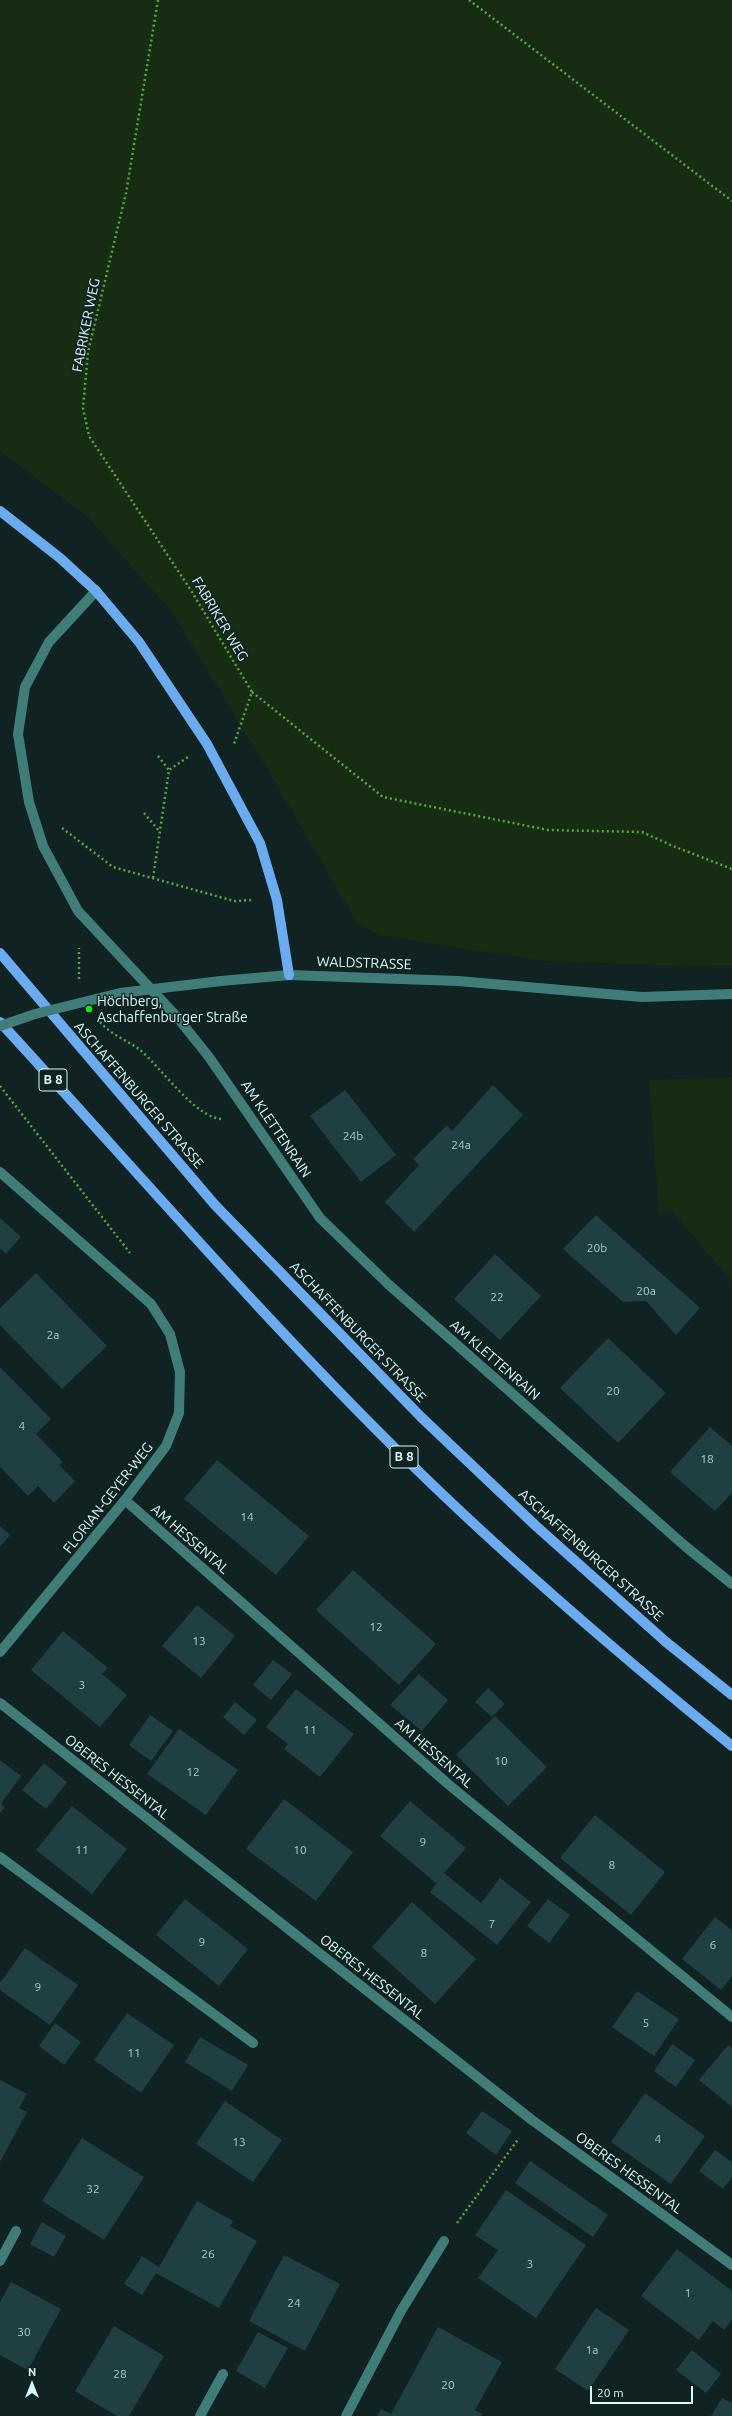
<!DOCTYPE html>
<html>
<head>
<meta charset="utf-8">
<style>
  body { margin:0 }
  #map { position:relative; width:732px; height:2416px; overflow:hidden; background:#112223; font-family:Ubuntu,sans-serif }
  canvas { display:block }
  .north { position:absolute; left:12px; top:2364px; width:40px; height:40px; -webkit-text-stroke:3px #112223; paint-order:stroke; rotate:0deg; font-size:11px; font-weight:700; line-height:16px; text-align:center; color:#d7fbfa }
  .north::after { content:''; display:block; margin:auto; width:14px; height:18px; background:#d7fbfa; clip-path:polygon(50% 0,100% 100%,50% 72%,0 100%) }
  .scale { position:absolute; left:590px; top:2386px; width:103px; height:18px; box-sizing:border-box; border:2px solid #d7fbfa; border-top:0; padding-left:5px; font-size:12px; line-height:14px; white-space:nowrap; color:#d7fbfa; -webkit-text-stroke:3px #112223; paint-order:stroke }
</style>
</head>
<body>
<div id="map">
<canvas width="732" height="2416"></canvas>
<div class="north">N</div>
<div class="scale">20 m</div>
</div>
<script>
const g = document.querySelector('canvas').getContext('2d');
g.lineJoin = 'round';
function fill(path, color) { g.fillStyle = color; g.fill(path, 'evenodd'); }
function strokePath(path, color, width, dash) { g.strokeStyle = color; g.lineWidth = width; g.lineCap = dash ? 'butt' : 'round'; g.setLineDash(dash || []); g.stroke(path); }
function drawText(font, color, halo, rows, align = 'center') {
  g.font = font + ' Ubuntu,sans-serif'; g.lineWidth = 3; g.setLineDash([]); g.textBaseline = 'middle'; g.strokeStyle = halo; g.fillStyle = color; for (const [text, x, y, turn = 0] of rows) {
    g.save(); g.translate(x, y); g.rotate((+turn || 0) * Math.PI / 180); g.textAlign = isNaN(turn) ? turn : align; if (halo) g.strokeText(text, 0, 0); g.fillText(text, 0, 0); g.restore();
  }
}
const green = new Path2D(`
  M0,0H732V965L686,966L544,961L379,935L357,923L268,770L172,612L87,516L0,451Z
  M732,1077V1282L673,1212L659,1214L649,1080Z`);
const building = new Path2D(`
  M493,1085L523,1115L414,1232L385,1202L419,1165L413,1159L447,1125L452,1131Z
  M345,1090L396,1155L361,1182L310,1116Z
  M596,1215L700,1308L676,1335L646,1301L623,1302L563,1249Z
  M0,1218L21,1237L6,1254L0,1248Z
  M495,1254L541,1296L500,1340L454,1299Z
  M36,1273L107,1346L62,1389L0,1325V1308Z
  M608,1338L666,1393L618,1443L560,1388Z
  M0,1367L51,1419L36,1434L63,1462L59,1465L75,1481L54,1503L38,1486L28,1496L0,1467Z
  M710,1427L732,1446V1493L715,1511L670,1472Z
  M217,1460L309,1536L276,1575L184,1499Z
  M0,1526L10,1535L0,1547Z
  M353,1570L436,1644L399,1685L316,1610Z
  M197,1605L235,1636L201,1678L162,1646Z
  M63,1631L108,1668L102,1674L127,1695L100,1727L31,1670Z
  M273,1660L292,1674L271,1700L253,1685Z
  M419,1674L448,1700L422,1731L390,1705Z
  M488,1688L505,1704L492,1717L475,1702Z
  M296,1689L354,1734L320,1777L284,1749L288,1744L266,1727Z
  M235,1702L257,1720L244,1735L223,1717Z
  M150,1715L173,1731L151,1761L129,1745Z
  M495,1716L547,1767L508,1806L456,1755Z
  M179,1729L238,1770L206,1815L147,1774Z
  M0,1760L21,1776L1,1804L5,1807L0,1813Z
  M44,1763L67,1782L46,1809L22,1790Z
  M284,1799L353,1852L316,1901L246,1849Z
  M410,1801L466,1848L444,1873L481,1903L500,1878L531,1902L497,1945L430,1892L440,1879L436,1883L380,1836Z
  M72,1806L127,1849L92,1894L36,1850Z
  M595,1815L665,1872L631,1915L560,1858Z
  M185,1899L248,1949L219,1986L156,1935Z
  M548,1899L570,1915L549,1943L527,1926Z
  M412,1902L476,1959L435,2004L372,1947Z
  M715,1917L732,1930V1976L721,1990L682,1959Z
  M25,1948L78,1985L50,2025L0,1990V1983Z
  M637,1991L679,2019L654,2056L612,2027Z
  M127,2013L174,2045L141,2093L94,2060Z
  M55,2023L81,2042L64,2065L39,2046Z
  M200,2037L248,2065L232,2091L185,2062Z
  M672,2044L695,2060L676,2087L654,2071Z
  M728,2045L732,2048V2107L699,2080Z
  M0,2080L27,2094L19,2108L27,2112L0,2162Z
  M645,2093L705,2136L671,2184L611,2142Z
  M225,2101L282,2140L253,2182L196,2144Z
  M482,2111L512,2131L496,2155L466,2133Z
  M82,2138L144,2177L104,2240L42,2201Z
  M715,2150L732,2162V2177L723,2189L699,2171Z
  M530,2161L608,2215L593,2237L515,2183Z
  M506,2190L586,2245L536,2318L478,2278L498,2250L475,2235Z
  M197,2201L233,2221L230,2226L257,2241L219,2308L156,2273L142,2295L124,2284L142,2256L159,2267Z
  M42,2222L66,2236L54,2257L30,2244Z
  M677,2249L732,2291V2319L724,2330L713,2321L699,2340L641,2296Z
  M284,2255L340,2284L305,2351L249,2321Z
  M11,2282L61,2309L28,2370L0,2355V2302Z
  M596,2308L629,2330L588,2391L555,2369Z
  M114,2326L164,2356L129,2416H117L75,2391Z
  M438,2327L502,2362L475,2410L482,2414L481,2416H377L381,2409L391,2414Z
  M258,2332L288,2348L265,2388L236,2371Z
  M692,2350L721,2374L706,2393L676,2370Z
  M722,2398L732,2403V2416H711Z`);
const path = new Path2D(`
  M158,0L126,193L88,352L83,408L89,436L192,592L252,692L234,744
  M469,0L732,201
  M252,692L383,797L548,830L642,832L673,846L732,869
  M158,756L169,770
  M144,813L160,832
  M62,828L113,867L234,901L253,900
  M153,878L169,770L188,757
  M79,979V948
  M100,1022C111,1035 127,1040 140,1050C162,1068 195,1118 222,1119
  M0,1086L130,1253
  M457,2223L519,2138`);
const minor = new Path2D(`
  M96,591L49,642L25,687L18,734L29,802L43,846L78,911L177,1017L209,1057L320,1218L388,1284L685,1546L732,1584
  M221,981L289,975L458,981L642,997L732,994
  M0,1172L151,1304L170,1334L180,1372L179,1413L166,1446L125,1500L0,1652
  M125,1500L448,1784L732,2017
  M0,1703L532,2120L732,2265
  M0,1857L253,2043
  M0,2261L16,2231
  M200,2416L223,2374
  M346,2416L401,2311L444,2241`);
const major = new Path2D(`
  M0,511L60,558L96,591L139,642L207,744L260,843L277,900L289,975
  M0,953L215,1205L421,1417L536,1526L666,1642L732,1695
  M0,1022C135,1169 266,1322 409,1462C511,1562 621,1656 732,1746`);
const minorBridge = new Path2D(`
  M0,1026L35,1014L120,993L221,981`);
const markers = [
  [89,1009,4,"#1de618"]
];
const numberNames = [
  ["24b",353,1136],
  ["24a",461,1145],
  ["20b",597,1248],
  ["20a",646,1291],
  ["22",497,1297],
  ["2a",53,1335],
  ["20",613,1391],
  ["4",22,1426],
  ["18",707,1459],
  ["14",247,1517],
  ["12",376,1627],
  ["13",199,1641],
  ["3",82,1685],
  ["11",310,1730],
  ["10",501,1761],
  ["12",193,1772],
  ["9",423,1842],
  ["11",82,1850],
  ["10",300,1850],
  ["8",612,1865],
  ["7",492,1924],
  ["9",202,1942],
  ["6",713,1945],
  ["8",424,1953],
  ["9",38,1987],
  ["5",646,2023],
  ["11",134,2053],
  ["4",658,2139],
  ["13",239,2142],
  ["32",93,2189],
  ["26",208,2254],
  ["3",530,2264],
  ["1",688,2293],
  ["24",294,2303],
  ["30",24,2332],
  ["1a",592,2350],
  ["28",120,2374],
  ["20",448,2385]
];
const shields = [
  [53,1080,28],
  [404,1457,28]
];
const shieldNames = [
  ["B 8",53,1080],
  ["B 8",404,1457]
];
const streetNames = [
  ["FABRIKER WEG",86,325,-79],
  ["FABRIKER WEG",220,619,59],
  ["WALDSTRASSE",364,963,2],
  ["ASCHAFFENBURGER STRASSE",139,1095,49],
  ["AM KLETTENRAIN",276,1129,56],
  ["ASCHAFFENBURGER STRASSE",358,1332,46],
  ["AM KLETTENRAIN",495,1360,41],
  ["FLORIAN-GEYER-WEG",108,1498,-52],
  ["AM HESSENTAL",190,1539,41],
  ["ASCHAFFENBURGER STRASSE",591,1555,42],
  ["AM HESSENTAL",434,1753,41],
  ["OBERES HESSENTAL",117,1777,38],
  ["OBERES HESSENTAL",372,1977,38],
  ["OBERES HESSENTAL",629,2173,36]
];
const poiNames = [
  ["Höchberg,",97,1001],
  ["Aschaffenburger Straße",97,1017]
];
fill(green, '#182c14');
fill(building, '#1f3f42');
strokePath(path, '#50aa3c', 2.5, [2, 3]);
strokePath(minor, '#417d78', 10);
strokePath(major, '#6aacef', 10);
strokePath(minorBridge, '#417d78', 10);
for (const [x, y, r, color] of markers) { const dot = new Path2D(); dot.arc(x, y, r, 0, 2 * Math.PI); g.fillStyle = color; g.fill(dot); strokePath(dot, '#112223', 1.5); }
drawText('12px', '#a9cccc', null, numberNames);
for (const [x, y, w] of shields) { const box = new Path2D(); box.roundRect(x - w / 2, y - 11, w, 22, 3); g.fillStyle = '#112223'; g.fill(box); strokePath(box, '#d7fbfa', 1); }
drawText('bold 13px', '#d7fbfa', null, shieldNames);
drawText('14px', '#d7fbfa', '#112223', streetNames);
drawText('14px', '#d7fbfa', '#112223', poiNames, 'left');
</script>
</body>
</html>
